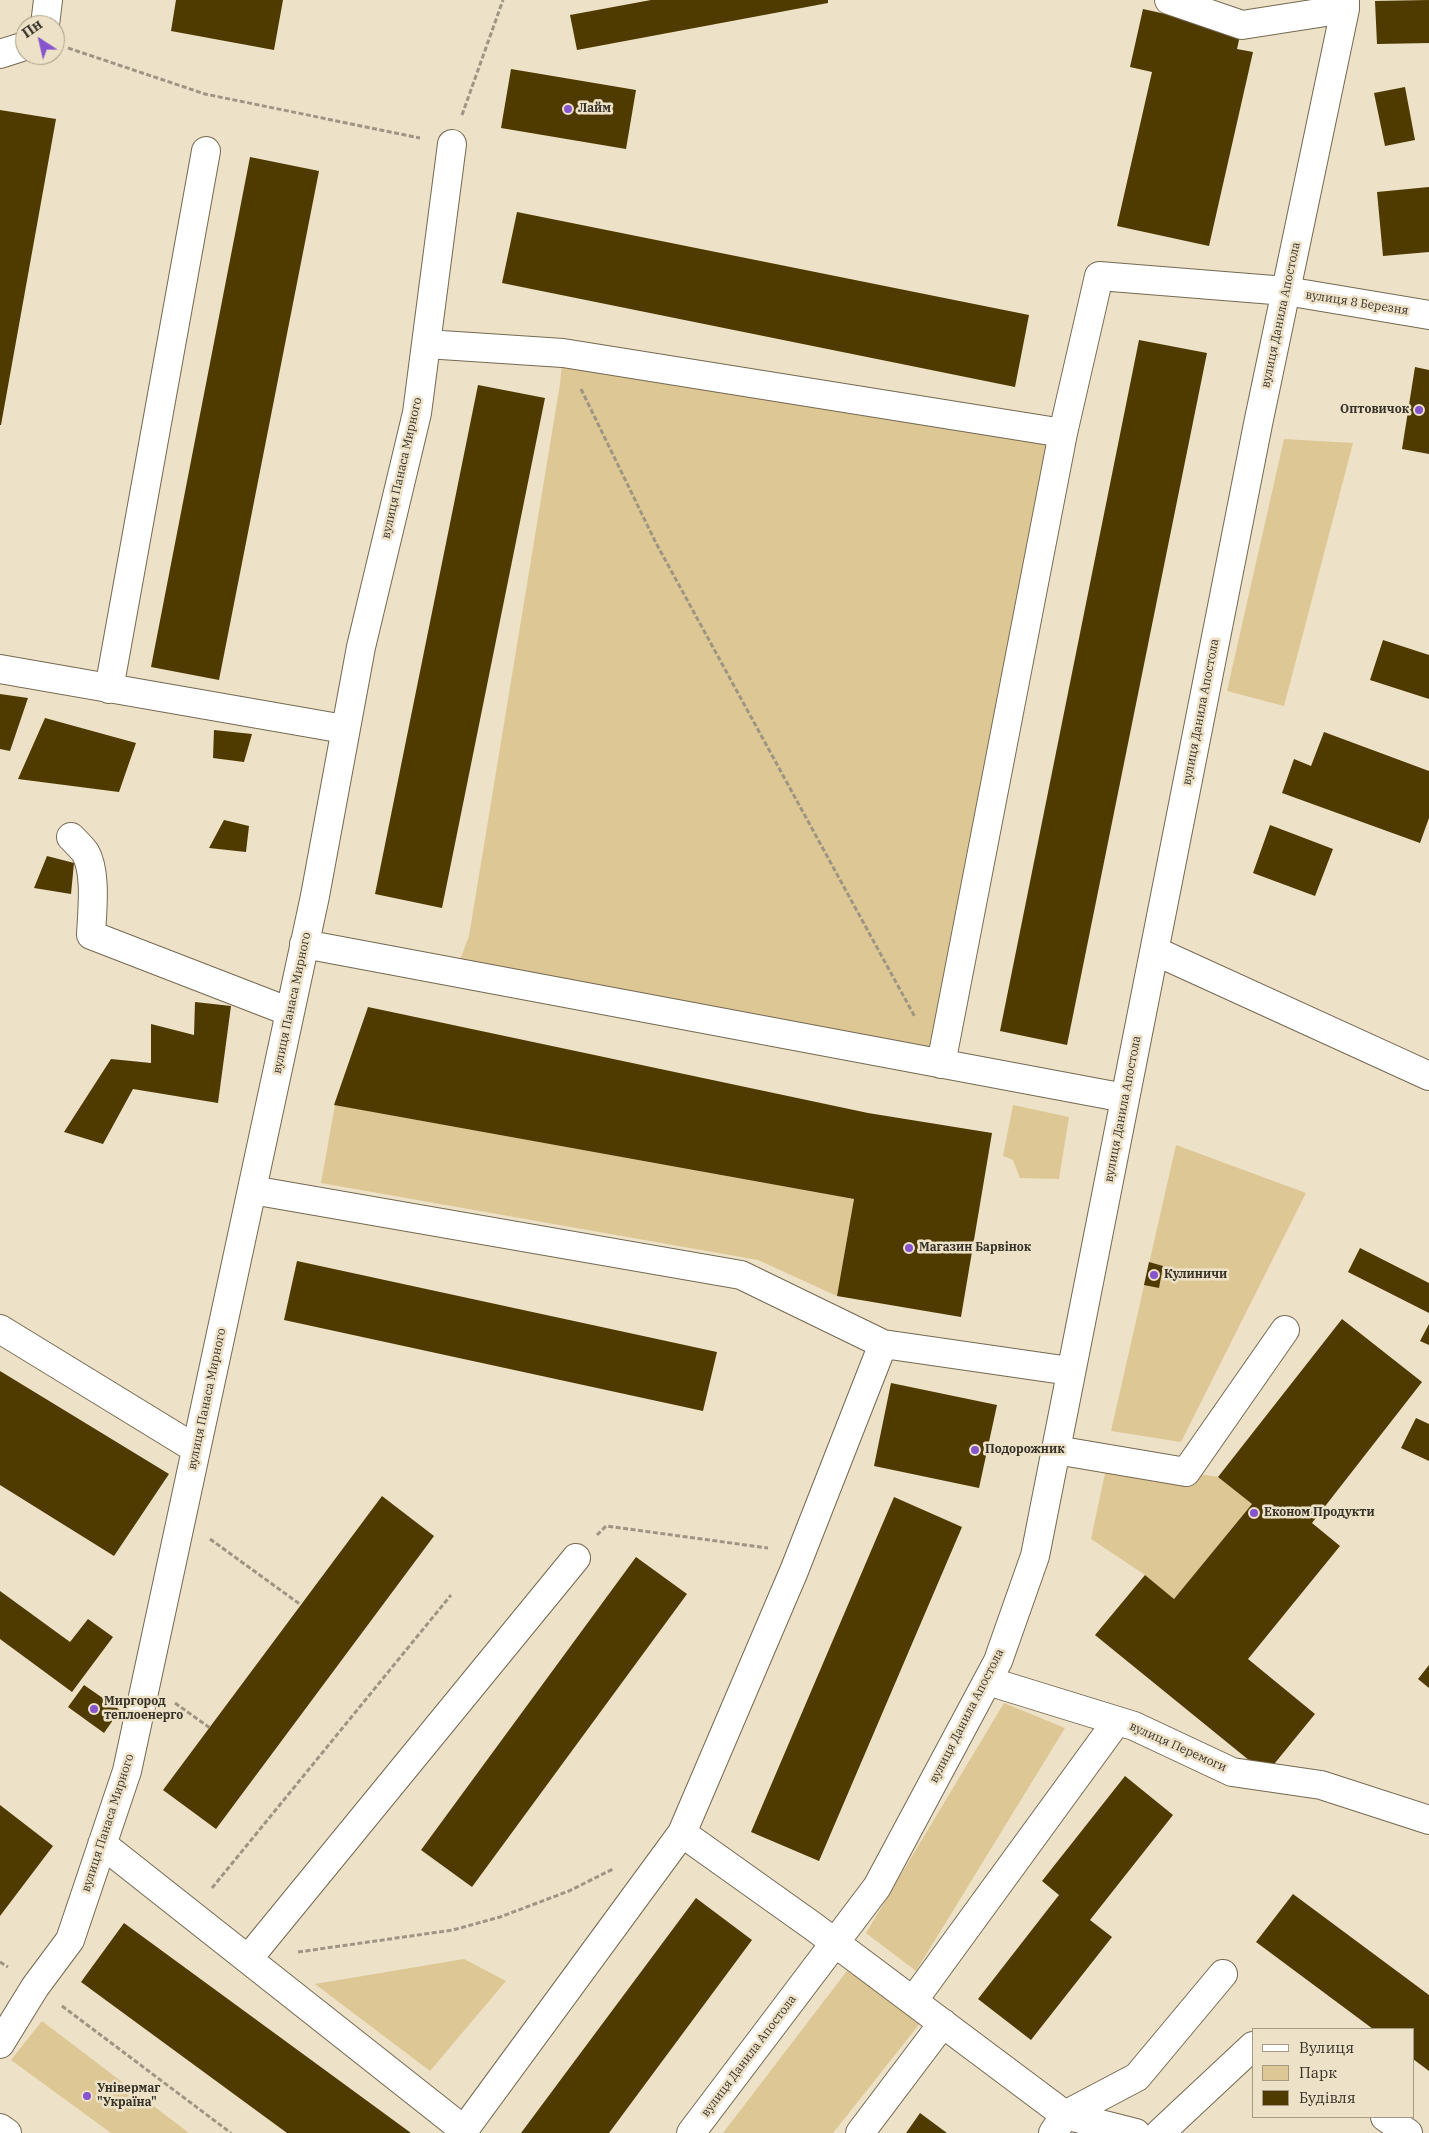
<!DOCTYPE html>
<html>
<head>
<meta charset="utf-8">
<style>
  body { margin:0 }
  #map { position:relative; width:1429px; height:2133px; overflow:hidden; background:#ede1c7; font-family:"IBM Plex Serif",serif }
  canvas { display:block }
  .legend { position:absolute; left:1252px; top:2028px; width:162px; height:90px; box-sizing:border-box; background:#ede1c7; border:1px solid #a49b87; margin:0; padding:6px 9px; list-style:none; font-size:15px; color:#373228 }
  .legend li { display:flex; align-items:center; gap:10px; height:25px }
  .legend b { width:25px; border:1px solid #a49b87 }
  .north { position:absolute; left:15px; top:15px; width:50px; height:50px; box-sizing:border-box; background:#ede1c7; border:1px solid #a49b87; border-radius:50%; rotate:325deg; font-size:14px; font-weight:700; line-height:20px; text-align:center; color:#373228 }
  .north::after { content:''; display:block; margin:auto; width:18px; height:22px; background:#8654cc; clip-path:polygon(50% 0,100% 100%,50% 72%,0 100%) }
</style>
</head>
<body>
<div id="map">
<canvas width="1429" height="2133"></canvas>
<ul class="legend">
<li><b style="height:6px;background:#fff"></b>Вулиця</li>
<li><b style="height:14px;background:#ddc794"></b>Парк</li>
<li><b style="height:14px;background:#4f3b00"></b>Будівля</li>
</ul>
<div class="north">Пн</div>
</div>
<script>
const g = document.querySelector('canvas').getContext('2d');
g.lineJoin = 'round';
function fill(path, color) { g.fillStyle = color; g.fill(path, 'evenodd'); }
function strokePath(path, color, width, dash) { g.strokeStyle = color; g.lineWidth = width; g.lineCap = dash ? 'butt' : 'round'; g.setLineDash(dash || []); g.stroke(path); }
function drawText(font, color, halo, rows, align = 'center') {
  g.font = font + ' "IBM Plex Serif",serif'; g.lineWidth = 5; g.setLineDash([]); g.textBaseline = 'middle'; g.strokeStyle = halo; g.fillStyle = color; for (const [text, x, y, turn = 0] of rows) {
    g.save(); g.translate(x, y); g.rotate((+turn || 0) * Math.PI / 180); g.textAlign = isNaN(turn) ? turn : align; if (halo) g.strokeText(text, 0, 0); g.fillText(text, 0, 0); g.restore();
  }
}
const green = new Path2D(`
  M563,353L1063,433L941,1064L455,973L469,936L560,384Z
  M1284,439L1353,443L1284,706L1227,691Z
  M335,1105L854,1199L837,1296L758,1260L321,1183Z
  M1013,1105L1069,1117L1059,1179L1020,1178L1013,1160L1003,1156Z
  M1176,1145L1306,1193L1181,1442L1111,1431Z
  M1108,1459L1218,1477L1252,1504L1174,1599L1145,1575L1091,1539Z
  M1004,1703L1065,1728L916,1971L866,1933Z
  M464,1959L506,1981L430,2071L315,1984Z
  M850,1967L921,2022L833,2133H723Z
  M42,2021L189,2133H111L11,2060Z`);
const building = new Path2D(`
  M176,0H283L274,50L171,31Z
  M651,0H828V3L577,50L570,15Z
  M1429,0V43L1377,44L1375,1Z
  M1143,9L1241,31L1237,49L1253,52L1209,246L1117,226L1152,72L1130,67Z
  M511,69L636,90L626,149L501,128Z
  M1405,87L1415,140L1385,146L1374,93Z
  M0,110L56,119L1,425H0Z
  M250,157L319,171L219,680L151,667Z
  M1429,187V252L1383,256L1377,192Z
  M517,212L1029,315L1015,387L502,283Z
  M1139,340L1207,353L1067,1045L1000,1031Z
  M1415,367L1429,370V454L1402,449Z
  M478,385L545,398L442,908L375,894Z
  M1383,640L1429,655V699L1370,680Z
  M0,694L28,698L10,751L0,749Z
  M45,718L136,743L119,792L18,779Z
  M214,730L252,734L244,762L213,758Z
  M1324,732L1429,771V818L1420,843L1282,793L1294,759L1311,766Z
  M224,820L249,826L246,852L209,848Z
  M1270,825L1333,849L1315,896L1253,873Z
  M47,856L74,863L71,894L34,888Z
  M195,1002L231,1006L218,1103L133,1089L103,1144L64,1132L111,1059L151,1063V1024L194,1035Z
  M368,1007L868,1113L992,1133L961,1317L837,1296L854,1199L334,1105Z
  M1360,1248L1429,1283V1313L1348,1272Z
  M297,1261L717,1352L703,1411L284,1320Z
  M1149,1262L1163,1266L1159,1288L1144,1285Z
  M1342,1319L1422,1382L1312,1523L1340,1546L1248,1659L1315,1714L1266,1774L1095,1635L1145,1575L1174,1599L1252,1504L1218,1477Z
  M1429,1324V1345L1420,1341Z
  M0,1371L169,1474L114,1556L0,1485Z
  M891,1383L997,1405L979,1488L874,1466Z
  M1416,1418L1429,1424V1461L1401,1448Z
  M382,1496L434,1536L216,1829L163,1790Z
  M894,1497L962,1527L819,1861L751,1832Z
  M636,1557L687,1594L472,1887L421,1850Z
  M0,1591L70,1642L88,1619L113,1637L72,1692L0,1639Z
  M1429,1665V1688L1418,1679Z
  M84,1685L120,1710L104,1733L68,1707Z
  M1125,1776L1173,1815L1090,1920L1112,1937L1031,2040L978,1999L1059,1895L1042,1881Z
  M0,1805L53,1846L0,1916Z
  M1293,1894L1429,1995V2071L1413,2059V2029H1373L1256,1942Z
  M696,1898L752,1940L609,2133H521Z
  M124,1923L411,2133H287L81,1982Z
  M920,2113L947,2133H906Z`);
const path = new Path2D(`
  M68,48L205,94L420,138
  M462,115L503,0
  M581,389L656,543L915,1017
  M597,1535L606,1526L768,1548
  M210,1539L301,1605
  M175,1703L210,1728
  M212,1888L451,1595
  M298,1952L453,1930L500,1917L569,1891L613,1869
  M0,1962L8,1967
  M62,2006L231,2133`);
const minor = new Path2D(`
  M1169,0L1242,25L1345,9
  M45,25L48,0
  M0,54L25,46
  M426,344L563,353L1063,433
  M0,669L344,729
  M109,689L206,151
  M71,837C76,842 81,847 85,852C97,872 92,912 91,935L290,1012
  M304,944L1125,1098
  M1155,951L1429,1076
  M941,1064L1063,433L1099,276L1286,291L1429,315
  M252,1190L741,1275L883,1344L1070,1371
  M0,1329L196,1449
  M1056,1450L1186,1472L1285,1330
  M988,1681L1134,1726L1232,1772L1321,1785L1429,1820
  M682,1833L794,1571L883,1344
  M102,1844L464,2130L682,1833L814,1927L1065,2115L1053,2133
  M248,1959L576,1558
  M913,2001L1117,1721
  M0,2044L35,1987L70,1940L127,1771L315,896L361,647L417,413L452,144
  M1065,2115L1137,2077L1223,1974
  M1065,2115L1136,2133
  M1385,2117L1408,2133
  M0,2128L7,2133
  M691,2133L877,1887L998,1661L1035,1556L1258,424L1345,9V0
  M860,2133L943,2023
  M1160,2133L1253,2046`);
const markers = [
  [568,109,5,"#8654cc"],
  [1419,410,5,"#8654cc"],
  [909,1248,5,"#8654cc"],
  [1154,1275,5,"#8654cc"],
  [975,1450,5,"#8654cc"],
  [1254,1513,5,"#8654cc"],
  [94,1709,5,"#8654cc"],
  [87,2096,5,"#8654cc"]
];
const poiNames = [
  ["Лайм",578,109],
  ["Оптовичок",1409,410,"right"],
  ["Магазин Барвінок",919,1248],
  ["Кулиничи",1164,1275],
  ["Подорожник",985,1450],
  ["Економ Продукти",1264,1513],
  ["Миргород",104,1702],
  ["теплоенерго",104,1716],
  ["Універмаг",97,2089],
  ["\"Україна\"",97,2103]
];
const streetNames = [
  ["вулиця 8 Березня",1357,303,9],
  ["вулиця Данила Апостола",1281,315,-78],
  ["вулиця Панаса Мирного",402,468,-77],
  ["вулиця Данила Апостола",1201,712,-79],
  ["вулиця Панаса Мирного",292,1003,-78],
  ["вулиця Данила Апостола",1123,1109,-79],
  ["вулиця Панаса Мирного",207,1399,-78],
  ["вулиця Данила Апостола",967,1716,-63],
  ["вулиця Перемоги",1178,1747,24],
  ["вулиця Панаса Мирного",108,1823,-72],
  ["вулиця Данила Апостола",749,2056,-53]
];
fill(green, '#ddc794');
fill(building, '#4f3b00');
strokePath(minor, '#746952', 30);
strokePath(path, '#9e9582', 3, [5, 2.5]);
strokePath(minor, '#fff', 28);
for (const [x, y, r, color] of markers) { const dot = new Path2D(); dot.arc(x, y, r, 0, 2 * Math.PI); g.fillStyle = color; g.fill(dot); strokePath(dot, '#ede1c7', 2); }
drawText('bold 12px', '#373228', '#ede1c7', poiNames, 'left');
drawText('12px', '#373228', '#ede1c7', streetNames);
</script>
</body>
</html>
